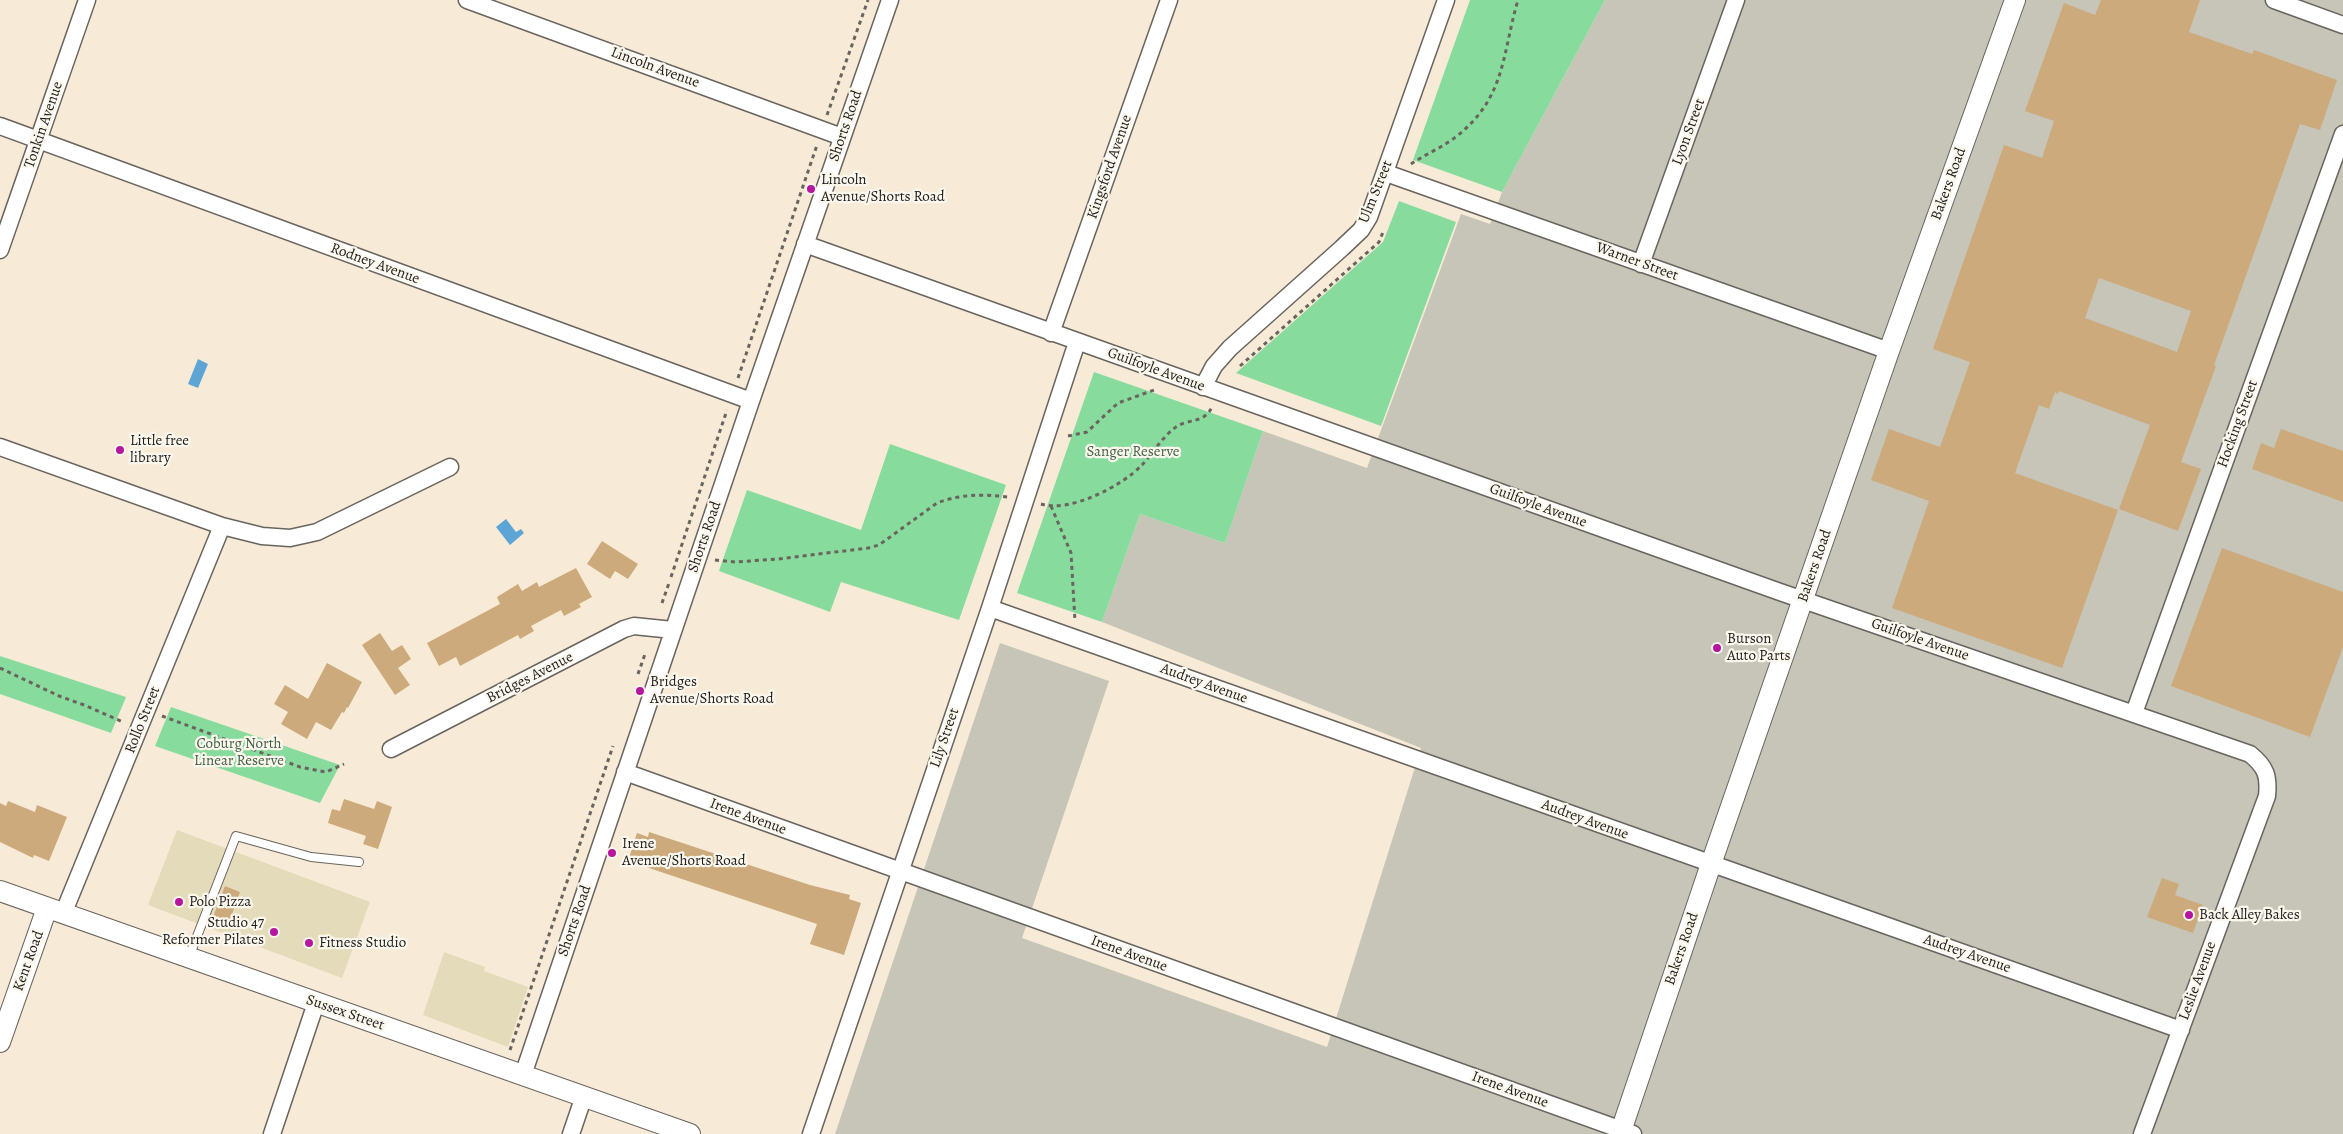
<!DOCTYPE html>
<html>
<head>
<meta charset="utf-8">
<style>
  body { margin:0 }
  canvas { display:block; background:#f7ebd7 }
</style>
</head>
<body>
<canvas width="2343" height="1134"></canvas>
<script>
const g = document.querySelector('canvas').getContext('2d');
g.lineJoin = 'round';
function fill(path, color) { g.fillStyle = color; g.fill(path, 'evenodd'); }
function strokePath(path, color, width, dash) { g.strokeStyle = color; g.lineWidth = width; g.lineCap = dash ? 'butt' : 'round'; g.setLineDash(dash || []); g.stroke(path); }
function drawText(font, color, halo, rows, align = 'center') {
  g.font = font + ' Alegreya,serif'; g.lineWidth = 4.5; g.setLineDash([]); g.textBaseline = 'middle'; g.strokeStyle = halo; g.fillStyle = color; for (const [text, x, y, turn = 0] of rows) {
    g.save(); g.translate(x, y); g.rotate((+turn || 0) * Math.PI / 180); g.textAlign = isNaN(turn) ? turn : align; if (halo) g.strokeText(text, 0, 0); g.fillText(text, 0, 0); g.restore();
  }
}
const built = new Path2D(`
  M177,830L370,902L342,978L148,905Z
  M444,952L485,967L484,971L528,987L508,1047L423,1015Z`);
const industrial = new Path2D(`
  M1605,0H2343V1134H835L1000,643L1109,681L1022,938L1327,1047L1421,748L1102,622L1140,514L1225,543L1263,431L1367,468L1461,214L1490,224L1502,192Z`);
const green = new Path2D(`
  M1470,0H1605L1502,192L1413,160Z
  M1399,201L1456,222L1381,426L1236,373L1383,242Z
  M1094,372L1263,431L1225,543L1140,514L1102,622L1017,593Z
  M890,444L1006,485L959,620L841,582L830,612L719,571L747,490L861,530Z
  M0,656L126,697L111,733L0,694Z
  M171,707L340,765L320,803L155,746Z`);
const water = new Path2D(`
  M198,359L208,364L198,388L188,384Z
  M506,519L516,532L521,529L524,533L510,545L496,527Z`);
const building = new Path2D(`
  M2101,0H2200L2189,32L2252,54L2254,50L2337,80L2320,130L2300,124L2233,312L2214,365L2216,366L2181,462L2201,469L2178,531L2119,509L2150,425L2059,391L2058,394L2055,392L2049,409L2039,405L2015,473L2118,510L2062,668L1892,608L1929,501L1871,480L1889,429L1940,447L1970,362L1933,349L2004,145L2042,158L2054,121L2025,111L2064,3L2095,15ZM2099,278L2191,311L2177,352L2085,318Z
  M2281,429L2343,451V502L2252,469L2261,443L2274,448Z
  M602,541L638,564L628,579L615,571L610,579L587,564Z
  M2222,548L2343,592V647L2310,737L2171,686Z
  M576,568L592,597L579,604L581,607L564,616L561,610L531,626L534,631L520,639L518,635L460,666L456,657L439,666L427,643L500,604L497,597L518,584L522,591L537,582L539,587Z
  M380,633L392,651L402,645L411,659L398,668L410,685L395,695L362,645Z
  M327,663L362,682L348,708L347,707L344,713L342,712L331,730L316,722L307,739L281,724L288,712L274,704L285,685L308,699Z
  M344,799L374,809L377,801L392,807L378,849L363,844L366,836L328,823L332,809L340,811Z
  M8,801L35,812L37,805L67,817L49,861L34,855L33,858L0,842V803L6,806Z
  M649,832L810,885L850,895L849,899L861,903L844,955L810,944L817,924L628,861L637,833L648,837Z
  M2162,878L2179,884L2175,895L2203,905L2193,933L2147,917Z
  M225,886L240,892L227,928L211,922Z`);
const path = new Path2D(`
  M827,115L868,0
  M1411,164C1426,154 1443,147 1457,136C1506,97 1502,54 1518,0
  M1240,366L1379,242L1383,232
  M738,378L817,145
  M1068,436L1087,432L1118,403L1154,390
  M1041,504C1070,513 1122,486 1142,465C1153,453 1163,436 1176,427C1189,418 1204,424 1212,407
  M1051,506L1071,553L1075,621
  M715,560L735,562L778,559L868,548L879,545L937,503C960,494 983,494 1008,497
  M671,577L727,410
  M662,603L669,583
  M0,668L59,696L84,705L123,722
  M638,674L645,654
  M162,716L300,767L326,772L344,764
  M510,1050L613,746`);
const service = new Path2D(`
  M189,957L236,836L311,857L359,862`);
const minor = new Path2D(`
  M467,0L842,137
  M2274,0L2343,25
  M0,126L751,401
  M1386,173L1889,351
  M805,244L1780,592L2250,754C2266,767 2269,776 2267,796L2142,1134
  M0,250L87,0
  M1641,264L1736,0
  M1051,333L1169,0
  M1203,387L1214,366L1230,348L1342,248L1361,230L1369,217L1446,0
  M0,447L222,526L262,536L290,538L317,532L450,467
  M990,608L2181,1030
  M2134,713L2343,134
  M391,749L624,629L634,626L673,630
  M625,772L1633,1134
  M63,914L222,526
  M523,1075L751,401L890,0
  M272,1134L316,1003
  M571,1134L584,1096
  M811,1134L990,608L1077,342`);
const tertiary = new Path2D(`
  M0,891L690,1134
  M0,1042L47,908
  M1620,1134L1711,864L1889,351L2015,0`);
const markers = [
  [811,189,5,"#b5179e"],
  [120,450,5,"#b5179e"],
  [1717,648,5,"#b5179e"],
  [640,691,5,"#b5179e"],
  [612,853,5,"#b5179e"],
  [179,902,5,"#b5179e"],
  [2189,915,5,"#b5179e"],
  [274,932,5,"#b5179e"],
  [309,943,5,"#b5179e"]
];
const streetNames = [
  ["Lincoln Avenue",655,68,20],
  ["Tonkin Avenue",44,125,-71],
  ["Shorts Road",846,126,-71],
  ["Lyon Street",1689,132,-70],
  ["Kingsford Avenue",1110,167,-71],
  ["Bakers Road",1949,184,-70],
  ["Ulm Street",1376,192,-68],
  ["Warner Street",1637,262,20],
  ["Rodney Avenue",375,264,20],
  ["Guilfoyle Avenue",1156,370,20],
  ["Hocking Street",2238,424,-70],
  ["Guilfoyle Avenue",1538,506,20],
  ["Shorts Road",705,537,-71],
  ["Bakers Road",1815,566,-71],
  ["Guilfoyle Avenue",1920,640,19],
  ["Bridges Avenue",530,678,-27],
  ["Audrey Avenue",1204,684,20],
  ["Rollo Street",143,720,-68],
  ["Lily Street",945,738,-71],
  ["Irene Avenue",748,817,20],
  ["Audrey Avenue",1585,820,20],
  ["Shorts Road",575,921,-71],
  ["Bakers Road",1682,949,-71],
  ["Irene Avenue",1129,954,20],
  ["Audrey Avenue",1967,954,19],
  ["Kent Road",29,961,-70],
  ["Leslie Avenue",2198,981,-70],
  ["Sussex Street",345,1013,19],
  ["Irene Avenue",1510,1090,20]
];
const poiNames = [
  ["Lincoln",821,180],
  ["Avenue/Shorts Road",821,197],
  ["Little free",130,441],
  ["library",130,458],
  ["Burson",1727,639],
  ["Auto Parts",1727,656],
  ["Bridges",650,682],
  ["Avenue/Shorts Road",650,699],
  ["Irene",622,844],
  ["Avenue/Shorts Road",622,861],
  ["Polo Pizza",189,902],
  ["Back Alley Bakes",2199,915],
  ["Studio 47",264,923,"right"],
  ["Reformer Pilates",264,940,"right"],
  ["Fitness Studio",319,943]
];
const parkNames = [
  ["Sanger Reserve",1133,452],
  ["Coburg North",239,744],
  ["Linear Reserve",239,761]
];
fill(built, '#e3dbba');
fill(industrial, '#c6c5b8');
fill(green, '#87db9d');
fill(water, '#5da5d4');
fill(building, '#cdaa7b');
strokePath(service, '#69645d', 10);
strokePath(minor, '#69645d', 19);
strokePath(tertiary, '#69645d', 22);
strokePath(path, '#69645d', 3, [4, 4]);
strokePath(service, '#fff', 8);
strokePath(minor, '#fff', 16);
strokePath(tertiary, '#fff', 20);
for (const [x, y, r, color] of markers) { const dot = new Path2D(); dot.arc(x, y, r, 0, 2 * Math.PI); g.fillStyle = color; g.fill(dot); strokePath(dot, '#fbf7ec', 2); }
drawText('15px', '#1c1c1c', '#fbf7ec', streetNames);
drawText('15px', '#1c1c1c', '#fbf7ec', poiNames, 'left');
drawText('15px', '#415f49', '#fbf7ec', parkNames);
</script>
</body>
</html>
